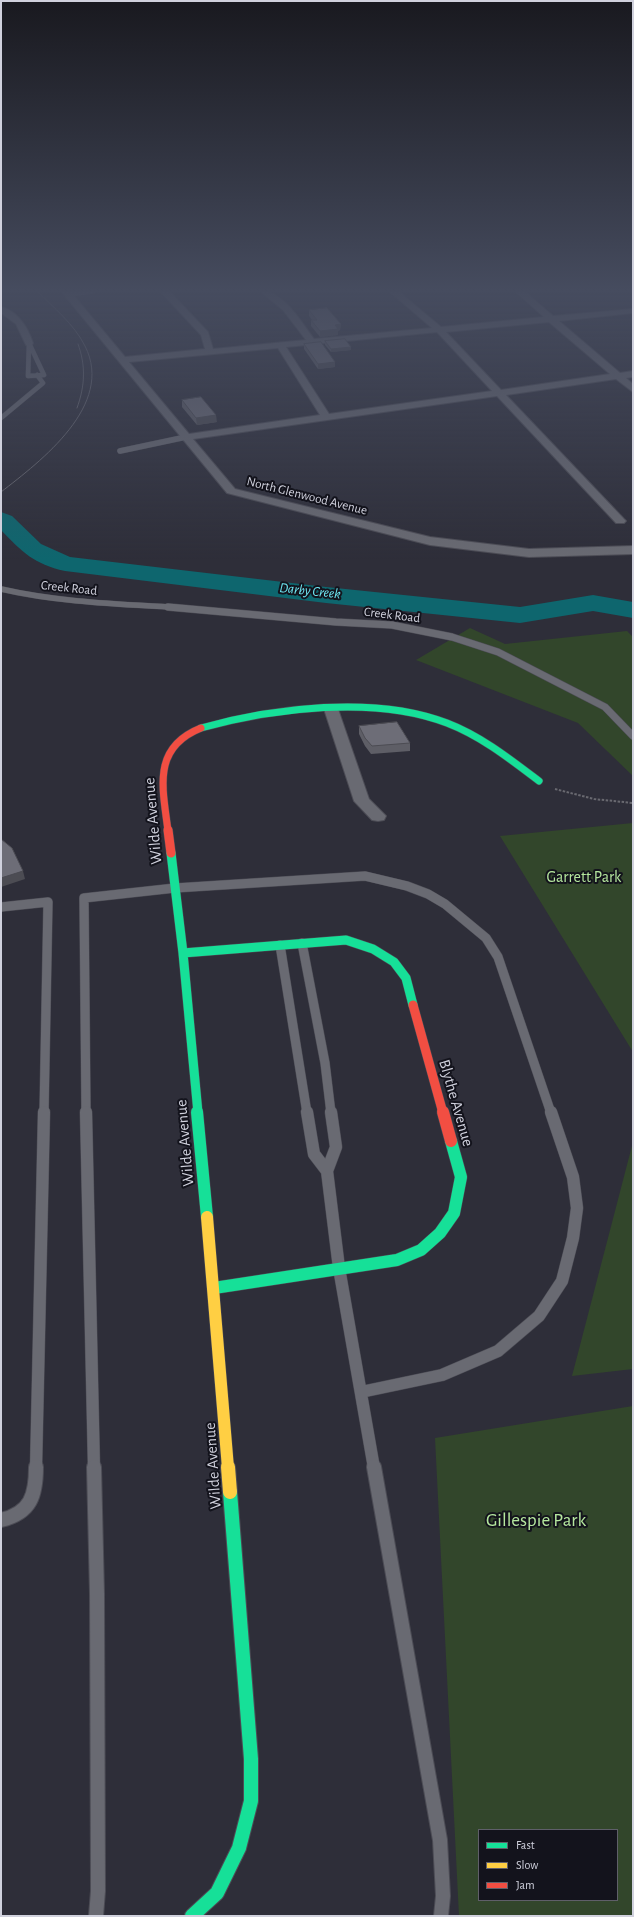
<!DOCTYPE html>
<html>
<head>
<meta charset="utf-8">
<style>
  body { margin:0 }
  #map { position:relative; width:634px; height:1917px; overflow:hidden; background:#2e2e39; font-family:"Alegreya Sans",sans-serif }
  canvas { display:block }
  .frame { position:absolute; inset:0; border:2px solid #d0d1dd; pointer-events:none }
  .legend { position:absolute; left:478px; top:1829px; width:140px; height:72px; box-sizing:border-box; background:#13131c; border:1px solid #5f5f69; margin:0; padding:5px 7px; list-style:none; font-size:12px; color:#d0d1dd }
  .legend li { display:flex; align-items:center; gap:8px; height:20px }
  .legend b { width:20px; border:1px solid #5f5f69 }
</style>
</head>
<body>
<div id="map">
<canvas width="634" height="1917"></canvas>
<div class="frame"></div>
<ul class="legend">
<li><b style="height:5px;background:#16e098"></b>Fast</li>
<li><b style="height:5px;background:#ffcf43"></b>Slow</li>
<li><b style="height:5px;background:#f24e42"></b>Jam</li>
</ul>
</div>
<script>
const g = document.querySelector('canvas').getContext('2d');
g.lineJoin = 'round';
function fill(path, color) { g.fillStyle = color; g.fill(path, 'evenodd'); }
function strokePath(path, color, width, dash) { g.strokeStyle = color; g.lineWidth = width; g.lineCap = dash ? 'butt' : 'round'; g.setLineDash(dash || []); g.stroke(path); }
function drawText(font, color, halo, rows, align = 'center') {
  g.font = font + ' "Alegreya Sans",sans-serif'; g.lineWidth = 4; g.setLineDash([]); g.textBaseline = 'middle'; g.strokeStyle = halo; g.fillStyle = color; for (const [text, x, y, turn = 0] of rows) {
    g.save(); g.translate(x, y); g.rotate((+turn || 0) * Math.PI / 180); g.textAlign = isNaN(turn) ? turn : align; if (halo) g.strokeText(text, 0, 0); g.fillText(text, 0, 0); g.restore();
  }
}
const green = new Path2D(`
  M470,628L505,644L627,631L633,637V776L578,723L416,660Z
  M633,823V1052L500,836Z
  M633,1142V1369L572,1376Z
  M633,1406V1916H459L435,1438ZM479,1830H617V1900H479Z`);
const river = new Path2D(`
  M1,512L12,516L41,544L70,557L326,587L520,607L593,595L633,602V618L593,611L520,623L326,603L65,571C34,564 22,552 1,530Z`);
const path = new Path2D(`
  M555,789L594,799L633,803`);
const laneFar5 = new Path2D(`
  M68,295L93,291
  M29,343L44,375L28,376Z
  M1,418L43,383L37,375`);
const laneFar4 = new Path2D(`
  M120,451L186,437
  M1,589C62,603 124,604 186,608`);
const laneFar3 = new Path2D(`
  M168,607L336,622L392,625L452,637L498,652L605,707L633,736`);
const laneFar2 = new Path2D(`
  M1,907L48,902L44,1113
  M302,943L325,1063L331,1113
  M280,945L307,1113
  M86,1113L84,898L175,888L365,876L407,886L428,894L445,904L486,938L498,957L551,1113`);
const laneFar1 = new Path2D(`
  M86,1112L94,1468
  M307,1112L314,1154L327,1171
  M331,1112L336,1147L327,1171L339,1268L374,1468
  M361,1392L442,1375L498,1351L539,1316L562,1281L573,1238L577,1208L573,1177L551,1112
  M36,1468L44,1112`);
const lane = new Path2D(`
  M94,1467L97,1594L98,1891L96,1916
  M374,1467L440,1840L443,1896L441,1916
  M1,1520C31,1513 36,1495 36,1467`);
const street = new Path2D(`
  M61,291H70L125,357L205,349L201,335L160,291H169L208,332L213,349L306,340L283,310L260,291C284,291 301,322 314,339L432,328L389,291H398L441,327L544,317L515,291H524L553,316L633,309V313L559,321L620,373L633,371V377L626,378L633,384V392L616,379L506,395L624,519L626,521L624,523H616L497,396L193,439L235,489L430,537L529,549L633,546V554L529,557L430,545L227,493ZM549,322L610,374L501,390L446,332ZM437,332L492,391L329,414L286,347ZM278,348L320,415L189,434L129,362Z
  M1,307C18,311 28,328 33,343L32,345H26L16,324L1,313Z
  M331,705L336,706L338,709L369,799L386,816L384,820L378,821L372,820L354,801L324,709L326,706Z`);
const fastFar3 = new Path2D(`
  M201,728C273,708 375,695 447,723C481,736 510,759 539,781`);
const fastFar2 = new Path2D(`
  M171,853L183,953L198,1113
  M183,953L346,940L373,949L394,962L406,978L413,1005`);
const fastFar1 = new Path2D(`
  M197,1112L207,1217
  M214,1288L397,1260L421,1250L440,1233L454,1213L461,1177L451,1141`);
const fast = new Path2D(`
  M192,1916L217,1893L239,1848L251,1801V1759L230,1492`);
const slowFar1 = new Path2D(`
  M207,1217L228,1468`);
const slow = new Path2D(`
  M228,1467L230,1492`);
const jamFar2 = new Path2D(`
  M168,831C163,789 151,748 201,728`);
const jamFar1 = new Path2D(`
  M168,830L171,853
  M413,1005L443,1113`);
const jam = new Path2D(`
  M443,1112L451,1141`);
const tram = new Path2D(`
  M77,408C85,386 86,366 78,344
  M1,492C41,461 115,405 85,346C74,324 54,308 37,291`);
const wall = new Path2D(`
  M309,310L341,324L340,330L338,331V335L320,337L311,326V320H312L309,316Z
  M325,341L351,347V350L331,352L325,345Z
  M304,344L335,367L318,369L304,349Z
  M182,400L217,422L197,425L182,407Z
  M359,726L410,743V751L371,754L365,746L359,734Z`);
const shadedWall = new Path2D(`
  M341,324L340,330L338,331V335L320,337V331L335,325Z
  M351,347V350L331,352V349Z
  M335,362V367L318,369V364Z
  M216,415L217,422L197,425L196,418Z
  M23,871L25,879L1,887V878Z`);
const building = new Path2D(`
  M327,308L341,324L335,325L338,329L320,331L311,320H317L309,310Z
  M345,339L351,347L331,349L325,341Z
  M321,342L335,362L318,364L304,344Z
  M201,397L216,415L196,418L182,400Z
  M397,722L410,743L372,746L365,738L359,726Z
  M1,839L12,848L23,871L1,878Z`);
const farStreetnames = [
  ["North Glenwood Avenue",307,496,14],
  ["Creek Road",69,588,6],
  ["Creek Road",392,615,7]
];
const farWaternames = [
  ["Darby Creek",310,591,6]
];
const streetNames = [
  ["Wilde Avenue",153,821,-95],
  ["Blythe Avenue",456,1103,74],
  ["Wilde Avenue",185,1143,-95],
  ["Wilde Avenue",213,1466,-94]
];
const parkNames = [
  ["Garrett Park",584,877]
];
const nearParknames = [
  ["Gillespie Park",536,1520]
];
fill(green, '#32462b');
fill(river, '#0e666e');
strokePath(laneFar5, '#4c4c55', 5);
strokePath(laneFar4, '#4c4c55', 6);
strokePath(laneFar3, '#4c4c55', 8);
strokePath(laneFar2, '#4c4c55', 10);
strokePath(laneFar1, '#4c4c55', 13);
strokePath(lane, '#4c4c55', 16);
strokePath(street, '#4c4c55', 2);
strokePath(fastFar3, '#4c4c55', 8);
strokePath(fastFar2, '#4c4c55', 10);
strokePath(fastFar1, '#4c4c55', 13);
strokePath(fast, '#4c4c55', 16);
strokePath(slowFar1, '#4c4c55', 13);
strokePath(slow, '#4c4c55', 16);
strokePath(jamFar2, '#4c4c55', 8);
strokePath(jamFar1, '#4c4c55', 10);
strokePath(jam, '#4c4c55', 13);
strokePath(path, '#696970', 2, [2.5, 1.5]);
strokePath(laneFar5, '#696a72', 4.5);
strokePath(laneFar4, '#696a72', 5.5);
strokePath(laneFar3, '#696a72', 7);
strokePath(laneFar2, '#696a72', 9);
strokePath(laneFar1, '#696a72', 12);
strokePath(lane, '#696a72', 14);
fill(street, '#696a72');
strokePath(fastFar3, '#16e098', 7);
strokePath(fastFar2, '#16e098', 9);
strokePath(fastFar1, '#16e098', 12);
strokePath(fast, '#16e098', 14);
strokePath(slowFar1, '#ffcf43', 12);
strokePath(slow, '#ffcf43', 14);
strokePath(jamFar2, '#f24e42', 7);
strokePath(jamFar1, '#f24e42', 9);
strokePath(jam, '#f24e42', 12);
strokePath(tram, '#67676f', 1);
fill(wall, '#5e5e66');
fill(shadedWall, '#4c4c53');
fill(building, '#6d6d77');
strokePath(building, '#4c4c53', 1);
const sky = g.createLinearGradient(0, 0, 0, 560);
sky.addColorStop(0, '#19191f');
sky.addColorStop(0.52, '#464c5f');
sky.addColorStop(1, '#464c5f00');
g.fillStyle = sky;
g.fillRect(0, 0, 634, 560);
drawText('13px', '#d0d1dd', '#13131c', farStreetnames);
drawText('italic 14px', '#6fe9f4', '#13131c', farWaternames);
drawText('16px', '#d0d1dd', '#13131c', streetNames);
drawText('16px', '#b5e79e', '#13131c', parkNames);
drawText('19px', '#b5e79e', '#13131c', nearParknames);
</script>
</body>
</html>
